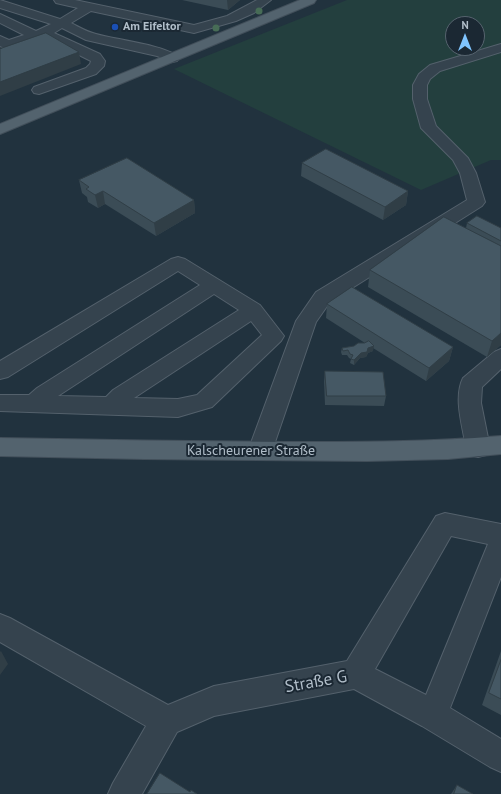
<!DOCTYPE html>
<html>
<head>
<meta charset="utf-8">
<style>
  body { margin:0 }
  #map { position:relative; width:501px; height:794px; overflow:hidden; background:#21323e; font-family:"PT Sans",sans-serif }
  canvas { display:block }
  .north { position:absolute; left:445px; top:16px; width:40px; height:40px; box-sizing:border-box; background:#1b2833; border:1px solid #57646f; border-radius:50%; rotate:0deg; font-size:11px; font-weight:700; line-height:16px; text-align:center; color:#b1bec9 }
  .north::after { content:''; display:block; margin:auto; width:14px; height:18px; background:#80c5ff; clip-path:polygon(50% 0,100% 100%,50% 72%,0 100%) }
</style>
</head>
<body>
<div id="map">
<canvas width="501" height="794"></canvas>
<div class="north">N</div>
</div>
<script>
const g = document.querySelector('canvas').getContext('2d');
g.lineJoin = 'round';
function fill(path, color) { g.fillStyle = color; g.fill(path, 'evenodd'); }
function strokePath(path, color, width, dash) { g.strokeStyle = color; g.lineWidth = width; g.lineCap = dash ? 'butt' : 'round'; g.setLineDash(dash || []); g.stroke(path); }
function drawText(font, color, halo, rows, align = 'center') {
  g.font = font + ' "PT Sans",sans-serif'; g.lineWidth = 4; g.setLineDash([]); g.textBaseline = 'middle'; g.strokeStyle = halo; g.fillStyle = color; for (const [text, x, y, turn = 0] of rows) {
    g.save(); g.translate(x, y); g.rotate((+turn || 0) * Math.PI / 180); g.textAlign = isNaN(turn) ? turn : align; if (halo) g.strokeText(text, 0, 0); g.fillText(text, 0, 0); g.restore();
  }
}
const green = new Path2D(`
  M347,0H501V160H491L421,190L174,69ZM453,24H477V48H453Z`);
const minor = new Path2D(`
  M0,0L60,19L78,8L56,3L54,0H75L194,25L227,16L257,0H271L254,13L236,21L194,33L91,11L71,23C79,27 87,32 96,34C112,39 171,46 179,58L177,61L172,62L157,56L86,40L62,28L54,33L100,54L105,61L104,66L96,74L39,94L34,93L32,90L34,87L86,68L90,64L91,61L43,37C33,41 9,52 0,46V36L9,40L24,35L0,23V14L36,31L51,24L0,8Z
  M501,44V52L440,71L430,79L427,85V99L436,126L468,158L476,173L485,202L482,206L330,302L316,322L272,451L268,458L260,460L252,458L248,451L296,321L316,292L467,200L460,173L453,160L421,128L413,99V85L419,74L430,65Z
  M178,257L185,259L260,305L284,336L281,341L212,407L178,417L0,411V395H29L37,388L200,285L178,271L8,377L0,379V361L171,259ZM214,294L239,310L113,390L106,397L58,396ZM251,321L262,335L197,395L178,399L134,398Z
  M501,349V369L482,387L481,403L490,448L486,455L478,457L470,455L466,448C463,427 453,398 463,378L494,352Z
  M445,513L501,524V577L450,708L501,739V772L490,767L422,726L354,689L214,716L177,732L142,794H108L113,783L146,726L0,642V614L10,618L168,705L214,686L347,661L436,516ZM451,536L488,544L426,695L375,669Z`);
const major = new Path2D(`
  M300,0H316L314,3L0,134V124Z
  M501,436V454L448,459L367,461L144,459L0,456V438C96,440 191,441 287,442C358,442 430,442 501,436Z`);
const trees = [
  [259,11],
  [216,28]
];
const wall = new Path2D(`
  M182,0H240L228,10Z
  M302,163L408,191L406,205L383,220L301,176Z
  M79,180L194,200L195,213L156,236L105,204L98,208L88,202L87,197L82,193Z
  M467,223L501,228V345L487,357L368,287L370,270L466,228Z
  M327,304L453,347L449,361L426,381L373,348V351L368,353L366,357L360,358L354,365L350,363L351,359L349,358L347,355H342L341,352L342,348L354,346L365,343L326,318Z
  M325,371L386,396L384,406L325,405L324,381Z
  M501,651V715L482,705Z
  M457,785L473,794H451Z`);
const shadedWall = new Path2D(`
  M227,0H240L228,10Z
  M79,52L81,64L0,96V82Z
  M103,191L105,204L98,208L95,195Z
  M408,191L406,205L383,220L385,207Z
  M194,200L195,213L156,236L154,223Z
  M501,333V345L487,357L492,341Z
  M374,346L373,351L368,353L366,357L360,358L354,365V360L361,353L368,348Z
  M453,347L449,361L426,381L429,368Z
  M1,651L8,664L0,675V652Z`);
const building = new Path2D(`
  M46,33L79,52L0,82V49Z
  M326,149L408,191L385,207L302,163Z
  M127,158L194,200L154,223L103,191L95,195L86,189L89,187L79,180Z
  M477,216L501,228V241L467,223Z
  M444,217L501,246V333L492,341L370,270Z
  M352,287L453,347L429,368L327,304Z
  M369,341L374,346L368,348L367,352L361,353L354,360L351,359L353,355L350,354L348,350L343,351L342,348L354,346L358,343H364Z
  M325,371L383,372L386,396H327Z
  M501,660V699L489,693Z
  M160,773L190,792L191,790L197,794H147Z
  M457,785L473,794H454Z`);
const markers = [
  [115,27,4,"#1a4fb4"]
];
const farPoinames = [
  ["Am Eifeltor",123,27]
];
const streetNames = [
  ["Kalscheurener Straße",251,451]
];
const nearStreetnames = [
  ["Straße G",316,682,-10]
];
fill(green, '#233f3e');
strokePath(minor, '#54616c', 2);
strokePath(major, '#424f5a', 2);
fill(minor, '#35434e');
fill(major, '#53636e');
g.fillStyle = '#476c56';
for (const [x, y] of trees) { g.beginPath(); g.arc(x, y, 3.5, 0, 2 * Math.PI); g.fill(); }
fill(wall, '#3b4c56');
fill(shadedWall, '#303e46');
fill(building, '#455864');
strokePath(building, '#303e46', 1);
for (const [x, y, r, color] of markers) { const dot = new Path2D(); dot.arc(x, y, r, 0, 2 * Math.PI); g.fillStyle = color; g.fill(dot); strokePath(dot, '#1b2833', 1.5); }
drawText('bold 12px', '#b1bec9', '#1b2833', farPoinames, 'left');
drawText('14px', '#b1bec9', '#1b2833', streetNames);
drawText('17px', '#b1bec9', '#1b2833', nearStreetnames);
</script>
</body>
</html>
